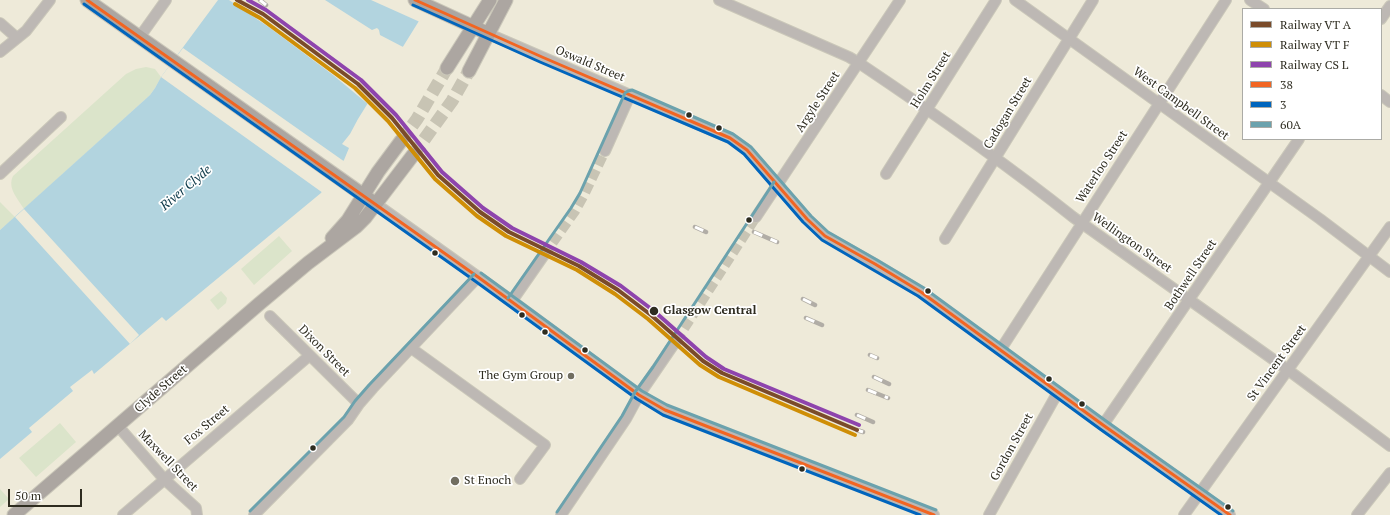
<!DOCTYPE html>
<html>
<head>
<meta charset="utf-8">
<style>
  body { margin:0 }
  #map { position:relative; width:1390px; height:515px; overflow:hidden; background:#eeead9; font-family:"PT Serif",serif }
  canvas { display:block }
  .legend { position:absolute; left:1242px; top:8px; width:140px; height:132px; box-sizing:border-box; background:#fff; border:1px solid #ababa6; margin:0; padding:5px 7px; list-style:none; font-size:12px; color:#2e2c20 }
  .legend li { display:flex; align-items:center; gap:8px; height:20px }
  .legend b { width:20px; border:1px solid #ababa6 }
  .scale { position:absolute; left:8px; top:489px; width:74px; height:18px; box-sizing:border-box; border:2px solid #2e2c20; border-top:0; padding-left:5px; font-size:12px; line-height:14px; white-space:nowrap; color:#2e2c20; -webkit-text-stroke:3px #fff; paint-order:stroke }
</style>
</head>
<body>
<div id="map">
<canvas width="1390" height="515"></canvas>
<ul class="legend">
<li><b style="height:5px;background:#7a4b2a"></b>Railway VT A</li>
<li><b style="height:5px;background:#cf8e06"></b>Railway VT F</li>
<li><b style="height:5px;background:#8e44ad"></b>Railway CS L</li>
<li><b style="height:5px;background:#f26522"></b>38</li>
<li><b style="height:5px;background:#0065bd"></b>3</li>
<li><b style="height:5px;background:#6ba2ad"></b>60A</li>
</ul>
<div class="scale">50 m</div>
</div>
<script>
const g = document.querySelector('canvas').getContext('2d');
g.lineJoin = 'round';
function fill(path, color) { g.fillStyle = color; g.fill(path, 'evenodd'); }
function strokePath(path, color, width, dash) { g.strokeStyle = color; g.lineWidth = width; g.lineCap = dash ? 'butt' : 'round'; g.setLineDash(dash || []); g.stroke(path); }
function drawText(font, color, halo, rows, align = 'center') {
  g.font = font + ' "PT Serif",serif'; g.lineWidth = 3.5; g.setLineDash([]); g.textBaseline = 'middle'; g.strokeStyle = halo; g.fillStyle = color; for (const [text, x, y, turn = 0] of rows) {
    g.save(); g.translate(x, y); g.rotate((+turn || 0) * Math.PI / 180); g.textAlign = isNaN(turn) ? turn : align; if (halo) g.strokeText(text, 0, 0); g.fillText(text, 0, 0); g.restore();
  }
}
const green = new Path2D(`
  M146,67L155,69L161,77L155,88L150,95L24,209C18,199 7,188 13,176L126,74L136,69Z
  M0,202L15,217L0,230Z
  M279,236L292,251L254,285L241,269Z
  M221,291L227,298L226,303L218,310L210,300Z
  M60,423L76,442L36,477L19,458Z
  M0,489L9,499L0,507Z`);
const water = new Path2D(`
  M218,0H432L358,119L350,134L342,144L349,148L344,160L321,193L166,321L162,317L94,374L92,370L70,387L73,391L29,428L32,432L0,459V230L150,95L155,88L161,77Z`);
const pier = new Path2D(`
  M229,0H325L372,30L377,28L379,30L380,35L405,48L369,105L333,75L270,28Z
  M371,0H434L420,22Z
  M183,48L345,162L323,193L161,77Z
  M24,209L139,335L130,344L15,217Z`);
const minorTunnel = new Path2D(`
  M544,255L575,211L584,195L605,151
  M676,341L756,217`);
const majorTunnel = new Path2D(`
  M401,141L417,119L447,68
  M413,155L452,101L469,71`);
const minor = new Path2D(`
  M719,0L849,57L859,63C932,112 1004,162 1073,217L1288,370L1390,446
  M1015,0L1320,219L1390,272
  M1250,0L1264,9
  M1381,19L1390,6
  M0,23L17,38
  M489,34L730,138L747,150L807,219L825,236L875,264L921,292L1103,425L1230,515
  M139,38L166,0
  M0,52L26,31L50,0
  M1381,95L1390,102
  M605,151L630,95
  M0,174L61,117
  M886,174L996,0
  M376,204L512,301L639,395L665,410L934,515
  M756,217L900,0
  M945,239L1093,0
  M512,301L544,255
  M270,316L359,404
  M411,348L545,445L520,479
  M1001,349L1226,0
  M1103,425L1299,139
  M118,426L164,479L196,508L197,515
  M123,515L309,356
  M254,515L348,420L359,404L373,388L478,277
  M561,515L626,419L639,395L676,341
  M989,515L1058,392
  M1184,515L1390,227
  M1357,515L1390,473`);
const major = new Path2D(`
  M87,0L376,204
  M415,0L489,34
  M447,68L490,0
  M469,71L506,0
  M332,238L348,220L378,172L401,141
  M14,515L259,304L308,263L357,226L365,218L413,155`);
const rail = new Path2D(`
  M260,0L266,5
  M695,227L706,232
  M754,232L777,242
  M803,299L815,305
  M806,318L822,325
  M870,355L877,358
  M874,377L889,384
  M868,390L888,398
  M857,415L873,422
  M857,430L863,432`);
const bus1 = new Path2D(`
  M87,0L478,277L639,395L665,410L934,515
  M415,0L542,57L730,138L747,150L807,219L825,236L875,264L921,292L1103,425L1230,515`);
const bus2 = new Path2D(`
  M84,4L475,281L637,399L663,415L920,515
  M413,5L540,62L728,142L744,154L803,222L822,240L918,296L1100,429L1221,515`);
const bus3 = new Path2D(`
  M481,273L642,391L667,405L936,510
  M508,298L571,208L580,193L625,93L628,91L632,90L733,134L751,147L811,216L828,232L877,260L924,288L1106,421L1233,511
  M250,511L344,417L355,401L369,385L474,274
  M557,512L622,416L635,392L653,367L774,182`);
const rail1 = new Path2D(`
  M237,0L263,14L358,84L392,118L438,175L480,212L509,232L579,266L618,290L651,315L703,361L722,373L857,430`);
const rail2 = new Path2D(`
  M235,4L260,18L355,88L388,121L435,179L477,216L506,236L577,270L615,294L648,319L700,365L719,377L855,435`);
const rail3 = new Path2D(`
  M248,0L266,10L361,80L396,115L442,172L483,208L512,228L581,262L621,286L654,311L706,357L724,369L859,425`);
const markers = [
  [689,115,3.5,"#2e2c20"],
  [719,128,3.5,"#2e2c20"],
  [749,220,3.5,"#2e2c20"],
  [435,253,3.5,"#2e2c20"],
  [928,291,3.5,"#2e2c20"],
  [654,311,5,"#2e2c20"],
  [522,315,3.5,"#2e2c20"],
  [545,332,3.5,"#2e2c20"],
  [585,350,3.5,"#2e2c20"],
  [571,376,4,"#716e61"],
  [1049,379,3.5,"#2e2c20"],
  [1082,404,3.5,"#2e2c20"],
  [313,448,3.5,"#2e2c20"],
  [802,469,3.5,"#2e2c20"],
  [455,481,5,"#716e61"],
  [1228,507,3.5,"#2e2c20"]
];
const streetNames = [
  ["Oswald Street",590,64,23],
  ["Holm Street",931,80,-58],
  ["Argyle Street",818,102,-57],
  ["West Campbell Street",1181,104,36],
  ["Cadogan Street",1008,113,-59],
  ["Waterloo Street",1102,167,-57],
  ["Wellington Street",1132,243,35],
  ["Bothwell Street",1191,275,-56],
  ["Dixon Street",324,351,45],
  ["St Vincent Street",1277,363,-54],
  ["Clyde Street",161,389,-41],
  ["Fox Street",207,425,-40],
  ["Gordon Street",1012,447,-61],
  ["Maxwell Street",168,461,46]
];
const stopNames = [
  ["Glasgow Central",663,311]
];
const poiNames = [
  ["The Gym Group",563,376],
  ["St Enoch",464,481,"left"]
];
const waterNames = [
  ["River Clyde",186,188,-40]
];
fill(green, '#dbe4ca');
fill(water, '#b2d4df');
fill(pier, '#eeead9');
strokePath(minorTunnel, '#c8c4b4', 10, [10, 5]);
strokePath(majorTunnel, '#c8c4b4', 13, [13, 6]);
strokePath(minor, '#cac7b9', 12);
strokePath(major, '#cac7b9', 15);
strokePath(minor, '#bdb8b4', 10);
strokePath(major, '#aca6a1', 13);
strokePath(rail, '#b1ada6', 4.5);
strokePath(rail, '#fff', 3, [9]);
strokePath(bus1, '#f26522', 3);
strokePath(bus2, '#0065bd', 3);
strokePath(bus3, '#6ba2ad', 3);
strokePath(rail1, '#7a4b2a', 4);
strokePath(rail2, '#cf8e06', 4);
strokePath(rail3, '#8e44ad', 4);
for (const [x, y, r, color] of markers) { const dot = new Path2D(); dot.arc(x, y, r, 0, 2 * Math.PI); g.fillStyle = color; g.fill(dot); strokePath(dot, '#fff', 1.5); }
drawText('12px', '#2e2c20', '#fff', streetNames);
drawText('bold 12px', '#2e2c20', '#fff', stopNames, 'left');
drawText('12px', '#2e2c20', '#fff', poiNames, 'right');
drawText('italic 13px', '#0a3747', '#fff', waterNames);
</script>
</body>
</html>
